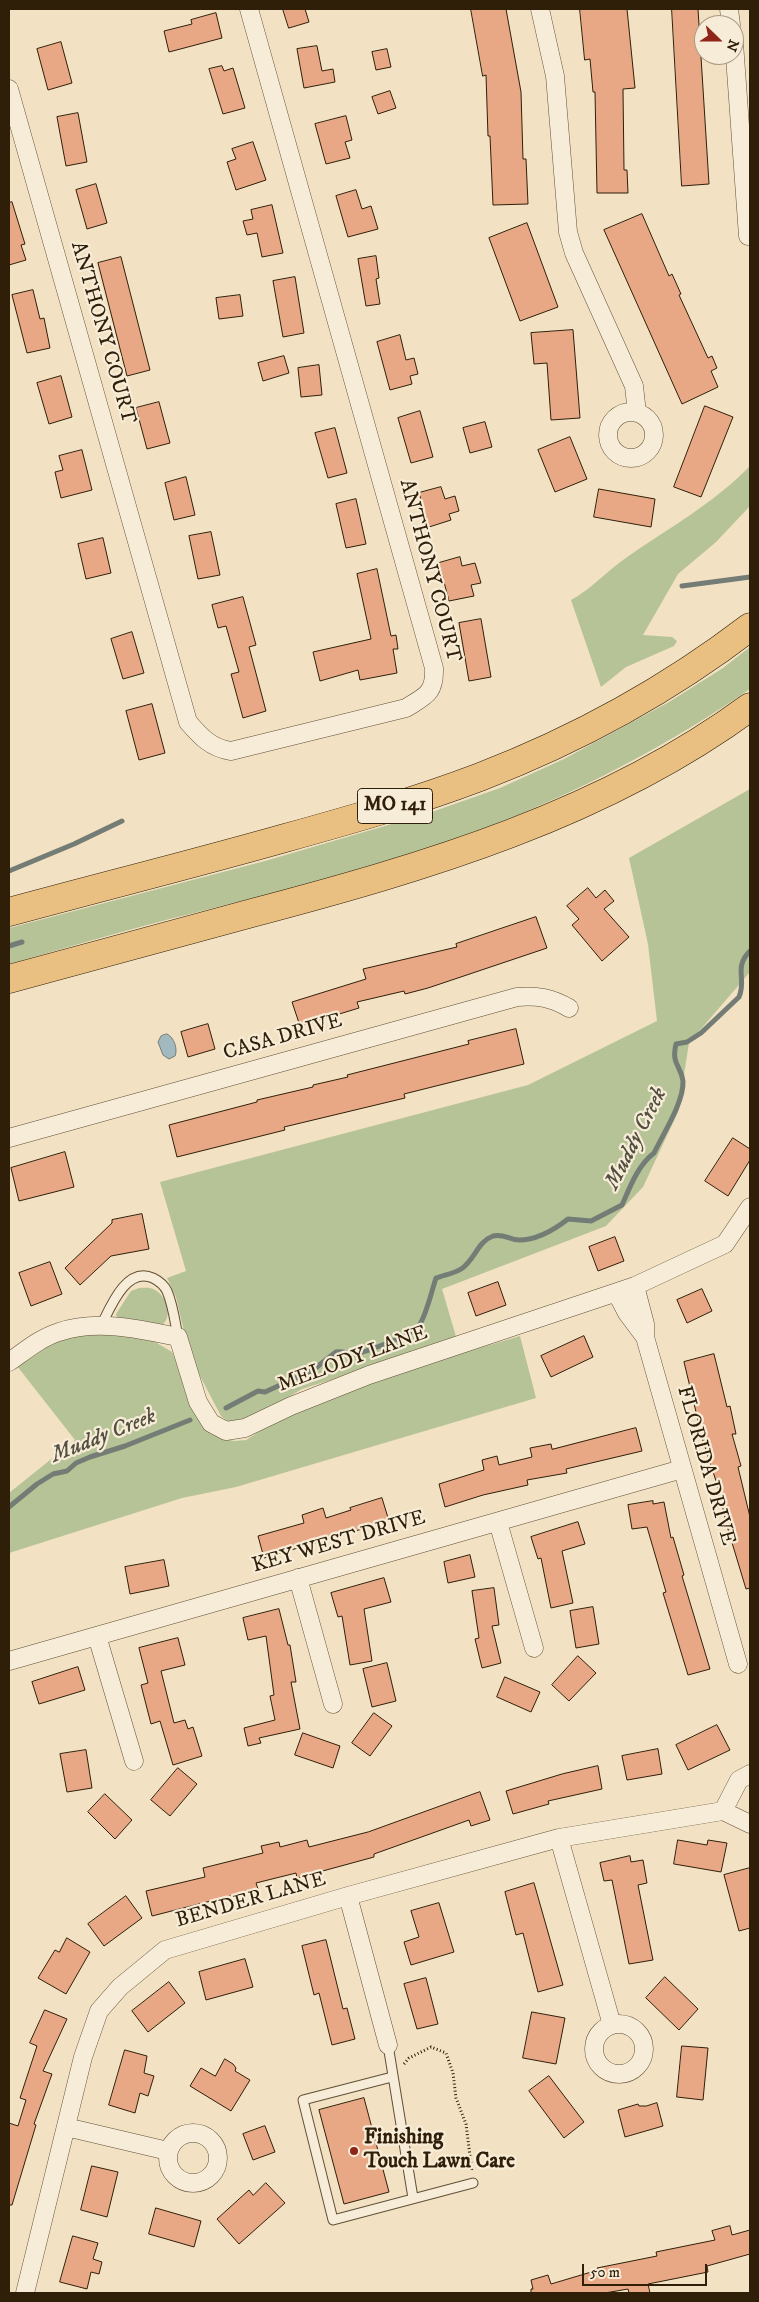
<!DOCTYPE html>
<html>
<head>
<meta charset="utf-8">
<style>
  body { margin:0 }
  #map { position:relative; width:759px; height:2302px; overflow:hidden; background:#f2e1c2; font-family:"IM FELL DW Pica",serif }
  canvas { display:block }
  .frame { position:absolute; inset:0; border:10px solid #2f1f09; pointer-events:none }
  .north { position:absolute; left:694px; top:15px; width:50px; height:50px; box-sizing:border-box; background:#f7ecd7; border:1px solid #a79a85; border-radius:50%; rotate:112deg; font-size:14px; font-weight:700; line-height:20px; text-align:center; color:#2f1f09 }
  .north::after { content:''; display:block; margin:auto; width:18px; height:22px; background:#8f2418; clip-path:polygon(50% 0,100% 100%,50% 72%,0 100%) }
  .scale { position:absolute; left:582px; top:2264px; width:125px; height:22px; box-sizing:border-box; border:2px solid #2f1f09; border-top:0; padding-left:6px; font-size:15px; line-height:18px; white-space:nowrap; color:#2f1f09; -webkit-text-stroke:4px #f7ecd7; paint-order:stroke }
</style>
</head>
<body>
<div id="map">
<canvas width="759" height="2302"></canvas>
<div class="frame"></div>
<div class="north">N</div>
<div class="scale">50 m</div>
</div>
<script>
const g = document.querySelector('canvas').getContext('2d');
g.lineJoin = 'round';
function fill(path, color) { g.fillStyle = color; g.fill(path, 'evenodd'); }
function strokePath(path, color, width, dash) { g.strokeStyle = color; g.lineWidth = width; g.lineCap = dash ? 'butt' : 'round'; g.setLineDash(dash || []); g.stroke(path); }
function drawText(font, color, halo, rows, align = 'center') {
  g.font = font + ' "IM FELL DW Pica",serif'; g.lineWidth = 4.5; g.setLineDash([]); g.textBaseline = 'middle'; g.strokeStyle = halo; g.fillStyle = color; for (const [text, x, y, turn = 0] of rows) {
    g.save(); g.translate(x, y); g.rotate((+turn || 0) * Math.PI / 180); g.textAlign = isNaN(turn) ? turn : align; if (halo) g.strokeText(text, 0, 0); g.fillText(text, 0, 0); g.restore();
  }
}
const green = new Path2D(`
  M750,466V506L716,542L678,574L643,635L672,637L677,641L674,646L626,667L601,687L571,600C591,589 605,573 623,560C667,529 713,504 750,466Z
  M750,647V689C657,753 558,802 452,841C368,872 280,891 194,913C132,928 70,947 9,964V928L265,861L429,813L500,788L564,759L669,702L723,668Z
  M750,789V972L689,1043L678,1112L643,1187L606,1226L442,1289L457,1340L302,1389L248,1421L229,1422L221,1416L190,1357L176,1297L167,1278L186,1271L160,1182L528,1085L657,1021L648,944L629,858Z
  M139,1288C145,1288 150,1287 155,1290C167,1296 173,1317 162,1325L137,1320L117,1319L116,1314L131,1291Z
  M101,1332L150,1339L172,1352L201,1418L211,1434L234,1441L246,1440L314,1397L520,1336L536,1398L236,1487L182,1498L9,1553V1493L75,1440L17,1366C50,1344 61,1336 101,1332Z`);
const water = new Path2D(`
  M167,1034C174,1037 178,1049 175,1056L169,1059L163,1055L158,1042L161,1036Z`);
const stream = new Path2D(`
  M682,586L750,577
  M9,871L74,844L122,821
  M9,946L22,942
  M226,1408L258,1391L265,1392L313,1370L336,1352C343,1351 349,1354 355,1354C366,1352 414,1334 419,1326C427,1313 431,1293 436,1278C444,1275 455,1273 461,1269C475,1260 477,1242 493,1236C503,1233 510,1240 519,1240C537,1240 554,1230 568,1219L591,1221L622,1205C630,1187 638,1165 654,1153C663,1134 684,1102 683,1081C681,1065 671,1065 676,1044L687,1042L701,1033L739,997C747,979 733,968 750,951
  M9,1507L37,1484L53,1474L67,1471L76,1463L90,1457L125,1446L190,1420`);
const building = new Path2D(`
  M283,9H305L309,22L289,28Z
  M471,9H506L521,92L523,159H526L528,204L493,205L490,136H488L486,75L483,76Z
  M580,9H627L635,88L623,89L624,170H627L628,193H597L595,92H593L590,59L585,60Z
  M672,9H698L709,184L682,186Z
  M216,13L222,38L169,52L164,31L192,24L191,20Z
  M61,42L72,83L48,90L37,49Z
  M317,46L322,71L333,69L335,82L304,88L297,49Z
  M387,49L391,67L376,70L372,52Z
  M222,66L224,71L233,68L245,108L223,114L209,69Z
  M390,91L396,108L378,114L372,97Z
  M78,113L87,162L66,166L57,117Z
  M346,116L352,140L345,142L350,158L326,164L315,124Z
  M253,142L266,180L236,190L227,162L236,159L232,149Z
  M96,184L107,223L87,229L76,190Z
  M356,190L362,209L371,206L378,229L348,237L336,196Z
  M12,202L25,244L21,245L26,260L9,265V203Z
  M272,205L283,253L262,257L257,233L247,235L243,221L253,219L251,210Z
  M642,214L669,276L672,274L681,294L679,295L708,358L712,356L717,368L711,371L718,387L682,404L604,230Z
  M527,223L558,307L520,321L489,238Z
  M376,256L379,278L376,279L380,304L366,306L358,259Z
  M121,257L150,370L127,376L98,263Z
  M295,277L304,333L283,337L273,281Z
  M33,290L40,319L44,318L50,348L27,353L12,295Z
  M240,295L243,316L219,319L216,298Z
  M573,330L580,418L551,420L547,363L534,364L531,333Z
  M400,335L406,360L414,358L418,374L410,376L412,384L390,390L377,342Z
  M284,356L289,373L263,381L258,363Z
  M319,365L322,395L301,397L298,368Z
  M61,376L72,417L49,424L37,383Z
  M159,402L170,443L147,449L136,408Z
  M705,406L733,417L701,497L674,487Z
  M420,411L433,457L411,463L398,418Z
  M485,422L492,447L470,453L463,428Z
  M335,428L347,473L328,478L315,433Z
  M570,437L587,479L555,492L538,450Z
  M82,450L92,490L61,498L55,472L63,470L59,456Z
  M186,477L195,515L174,520L165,483Z
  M441,487L445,499L455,496L459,511L449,514L451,520L429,527L419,493Z
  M599,489L655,499L651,527L594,517Z
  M356,499L366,544L346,548L336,504Z
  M211,532L220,575L198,579L189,536Z
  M103,538L111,573L86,579L78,544Z
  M460,557L462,566L475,563L481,583L471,585L474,596L449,601L439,563Z
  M377,569L391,636L396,635L398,649H393L397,673L360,680L358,670L320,681L313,652L371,639L357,574Z
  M243,597L256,645L249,647L266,711L243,718L231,674L239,672L226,626L218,628L212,605Z
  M481,619L491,677L469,681L459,623Z
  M132,632L144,673L123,679L111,639Z
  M152,704L165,753L139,760L126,711Z
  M588,888L596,898L605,890L614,901L604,909L629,937L602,961L572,925L579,919L567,906Z
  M536,917L547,948L428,988L405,994L404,991L357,1002L359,1008L300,1026L292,1002L366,979L363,969L457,947L456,944Z
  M208,1024L215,1049L188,1057L181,1032Z
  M516,1029L524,1064L404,1094L405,1098L284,1127L285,1130L177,1157L169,1125L257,1102V1100L313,1087V1085L348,1077L347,1075L469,1044L468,1041Z
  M733,1138L750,1149V1160L728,1196L705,1181Z
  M65,1152L74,1187L19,1201L11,1168Z
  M142,1214L149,1249L111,1256L80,1285L65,1268L112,1223V1220Z
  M615,1237L624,1261L598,1271L589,1247Z
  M50,1262L62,1294L31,1306L19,1273Z
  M498,1282L506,1305L476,1316L468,1293Z
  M702,1289L712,1311L687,1323L677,1300Z
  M584,1336L593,1357L551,1377L541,1356Z
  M714,1354L727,1407L730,1406L736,1434H732L741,1466L738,1467L750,1517V1588L746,1589L727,1526L717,1484L703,1441L684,1362Z
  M636,1428L642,1451L566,1469L567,1473L527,1480L528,1485L483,1495L445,1507L439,1484L484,1470L482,1460L497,1456L499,1465L532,1457L530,1448L551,1444L552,1449Z
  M382,1498L389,1521L264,1558L258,1536L304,1523L302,1515L323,1508L326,1518L351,1510L350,1508Z
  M653,1501V1504L664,1502L671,1538L673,1537L684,1575L682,1576L710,1669L688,1675L663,1593L666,1592L647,1527L632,1529L628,1505Z
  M578,1522L585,1544L562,1551L573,1603L551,1608L541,1558L538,1559L531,1537Z
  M470,1555L475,1577L448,1583L444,1562Z
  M164,1560L169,1586L130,1594L125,1567Z
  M384,1578L391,1602L364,1609L372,1661L350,1665L342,1616L338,1617L331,1593Z
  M494,1588L499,1625L492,1626L501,1663L482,1668L475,1639L479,1638L472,1591Z
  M593,1607L599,1644L576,1648L570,1611Z
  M279,1609L288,1645H290L296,1682H291L300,1729L259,1738L261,1743L248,1746L244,1728L275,1720L270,1696L274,1695L266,1636L248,1640L243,1618Z
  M178,1638L185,1665L161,1671L174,1723L185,1720L188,1729L193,1727L202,1756L173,1765L160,1721L151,1724L141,1685L148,1683L139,1648Z
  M578,1656L596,1673L569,1701L552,1685Z
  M387,1663L396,1701L372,1707L363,1669Z
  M78,1667L85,1690L39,1704L32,1682Z
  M505,1677L540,1692L531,1712L497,1697Z
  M374,1713L392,1726L370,1756L352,1743Z
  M717,1725L730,1750L688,1770L676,1745Z
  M303,1733L340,1746L333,1768L295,1755Z
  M658,1749L662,1774L627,1780L622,1756Z
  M86,1750L92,1788L67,1792L60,1754Z
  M598,1766L602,1789L548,1801L549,1804L513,1814L506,1791L562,1774Z
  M178,1768L197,1784L170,1816L151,1800Z
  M480,1792L490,1820L471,1826L469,1820L374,1854V1857L297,1878L296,1873L256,1883L258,1889L152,1916L146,1891L205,1877L203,1868L263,1853L261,1846L279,1842L280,1847L307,1840L309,1847L368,1832Z
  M105,1794L132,1820L115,1839L88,1812Z
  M678,1840L707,1845L708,1840L727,1843L721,1872L674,1864Z
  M630,1856L631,1862L643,1860L647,1883L638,1885L653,1960L629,1964L612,1880L604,1881L600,1863Z
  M750,1868V1928L739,1931L724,1875Z
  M534,1883L563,1985L538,1992L523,1933L516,1935L505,1892Z
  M126,1896L142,1918L104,1946L88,1924Z
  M439,1903L454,1952L411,1965L404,1942L419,1937L411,1911Z
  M67,1938L90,1952L66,1994L38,1978L55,1950L59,1952Z
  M326,1940L343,2009L347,2008L355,2039L332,2045L319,1993L314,1995L302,1946Z
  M245,1959L253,1987L206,2000L199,1972Z
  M665,1977L698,2009L679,2030L646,1998Z
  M426,1978L438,2024L417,2029L404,1984Z
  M169,1982L185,2003L148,2032L132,2011Z
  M45,2010L67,2019L43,2071L52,2074L34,2124L36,2125L12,2205H9V2123L18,2126L26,2100L20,2098L37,2046L30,2043Z
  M532,2012L565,2018L556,2064L523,2058Z
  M682,2046L708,2048L703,2100L677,2097Z
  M125,2050L147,2056L144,2073L154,2076L148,2096L140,2093L135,2113L109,2105Z
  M225,2059L233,2064L236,2068L235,2071L250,2080L231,2111L190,2086L201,2068L215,2076Z
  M549,2076L584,2122L564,2138L529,2091Z
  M364,2098L389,2192L344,2204L319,2110Z
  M657,2103L663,2126L625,2137L618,2110L638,2104L639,2106H646Z
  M265,2126L275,2152L253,2160L243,2134Z
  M92,2166L118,2172L107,2217L81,2210Z
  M266,2183L285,2203L239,2244L217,2219L249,2190L253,2195Z
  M156,2208L201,2221L194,2247L149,2234Z
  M730,2226L732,2235L750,2230V2254L707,2266L708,2272L648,2284L650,2293H629L628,2289L605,2293H531V2289H533L531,2280L548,2275L551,2284L598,2270L597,2268L657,2256L656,2252L715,2240L712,2231Z
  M73,2236L98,2243L93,2259L102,2262L99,2274L91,2272L87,2289L60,2282Z`);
const path = new Path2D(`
  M404,2064L409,2058L431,2047L446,2053L453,2073L456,2098L466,2124L472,2172`);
const lane = new Path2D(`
  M101,1326C110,1308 126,1266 153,1278C159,1281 164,1285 167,1291C173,1305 175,1322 178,1337
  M388,2045L413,2198
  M392,2077L303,2100L333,2220L473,2183`);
const street = new Path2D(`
  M540,9L555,76L568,232L574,253L634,386L637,413
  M729,9L731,25
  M734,43L748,236
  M9,89L188,722C201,737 211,748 231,751L406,708C425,696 435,694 434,668L249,9
  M608 435a23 23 0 1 1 46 0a23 23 0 1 1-46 0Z
  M9,1138L517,997C537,995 552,998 569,1008
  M635,1286L645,1324V1337L738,1664
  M617,1294L627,1313L645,1337
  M9,1362C25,1351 40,1338 59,1332C96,1319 140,1329 178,1337L198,1402L211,1423L226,1431L245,1428L291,1406L369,1375L635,1286L725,1244L750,1207
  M498,1522L534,1648
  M298,1578L333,1704
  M97,1636L134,1761
  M9,1661L682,1469
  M723,1811L739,1780L750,1774
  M559,1838L612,2025
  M348,1896L388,2045
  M594 2049a25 25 0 1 1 50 0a25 25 0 1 1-50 0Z
  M66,2127L168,2151
  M168 2158a25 25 0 1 1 50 0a25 25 0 1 1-50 0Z
  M25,2293L83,2057L99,2011L120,1987L165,1950L348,1896L559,1838L723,1811L750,1824`);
const highway = new Path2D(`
  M9,912C101,887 193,864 285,838C350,820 417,801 480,777C576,740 669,689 750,627
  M9,979C90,957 171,935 252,913C426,867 603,815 750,707`);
const markers = [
  [354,2151,5,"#8f2418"]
];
const shields = [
  [395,806,75]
];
const shieldNames = [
  ["MO 141",395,806]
];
const streetNames = [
  ["ANTHONY COURT",102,333,74],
  ["ANTHONY COURT",429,571,75],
  ["CASA DRIVE",283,1038,-16],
  ["MELODY LANE",353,1360,-20],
  ["FLORIDA DRIVE",705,1466,74],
  ["KEY WEST DRIVE",339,1543,-16],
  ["BENDER LANE",251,1901,-16]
];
const poiNames = [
  ["Finishing",364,2139],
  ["Touch Lawn Care",364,2163]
];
const waterNames = [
  ["Muddy Creek",637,1139,-63],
  ["Muddy Creek",104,1437,-22]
];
fill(green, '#b6c397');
fill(water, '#a2babf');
strokePath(water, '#747c76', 1);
strokePath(stream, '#747c76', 5);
fill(building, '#e8a886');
strokePath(building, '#2f1f09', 1);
strokePath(lane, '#605037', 11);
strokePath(street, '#605037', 19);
strokePath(highway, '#2f1f09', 29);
strokePath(path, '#2f1f09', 3, [1, 2.5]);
strokePath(lane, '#f7ecd7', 9);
strokePath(street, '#f7ecd7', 18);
strokePath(highway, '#e9c081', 28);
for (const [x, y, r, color] of markers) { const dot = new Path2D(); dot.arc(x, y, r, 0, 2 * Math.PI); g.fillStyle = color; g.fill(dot); strokePath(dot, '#f7ecd7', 2); }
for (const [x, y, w] of shields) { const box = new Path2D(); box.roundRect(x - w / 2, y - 17.5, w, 35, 4); g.fillStyle = '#f7ecd7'; g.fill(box); strokePath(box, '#2f1f09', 1); }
drawText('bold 20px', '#2f1f09', null, shieldNames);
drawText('21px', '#2f1f09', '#f7ecd7', streetNames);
drawText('bold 21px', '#2f1f09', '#f7ecd7', poiNames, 'left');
drawText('italic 22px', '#524e40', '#f7ecd7', waterNames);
</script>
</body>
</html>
